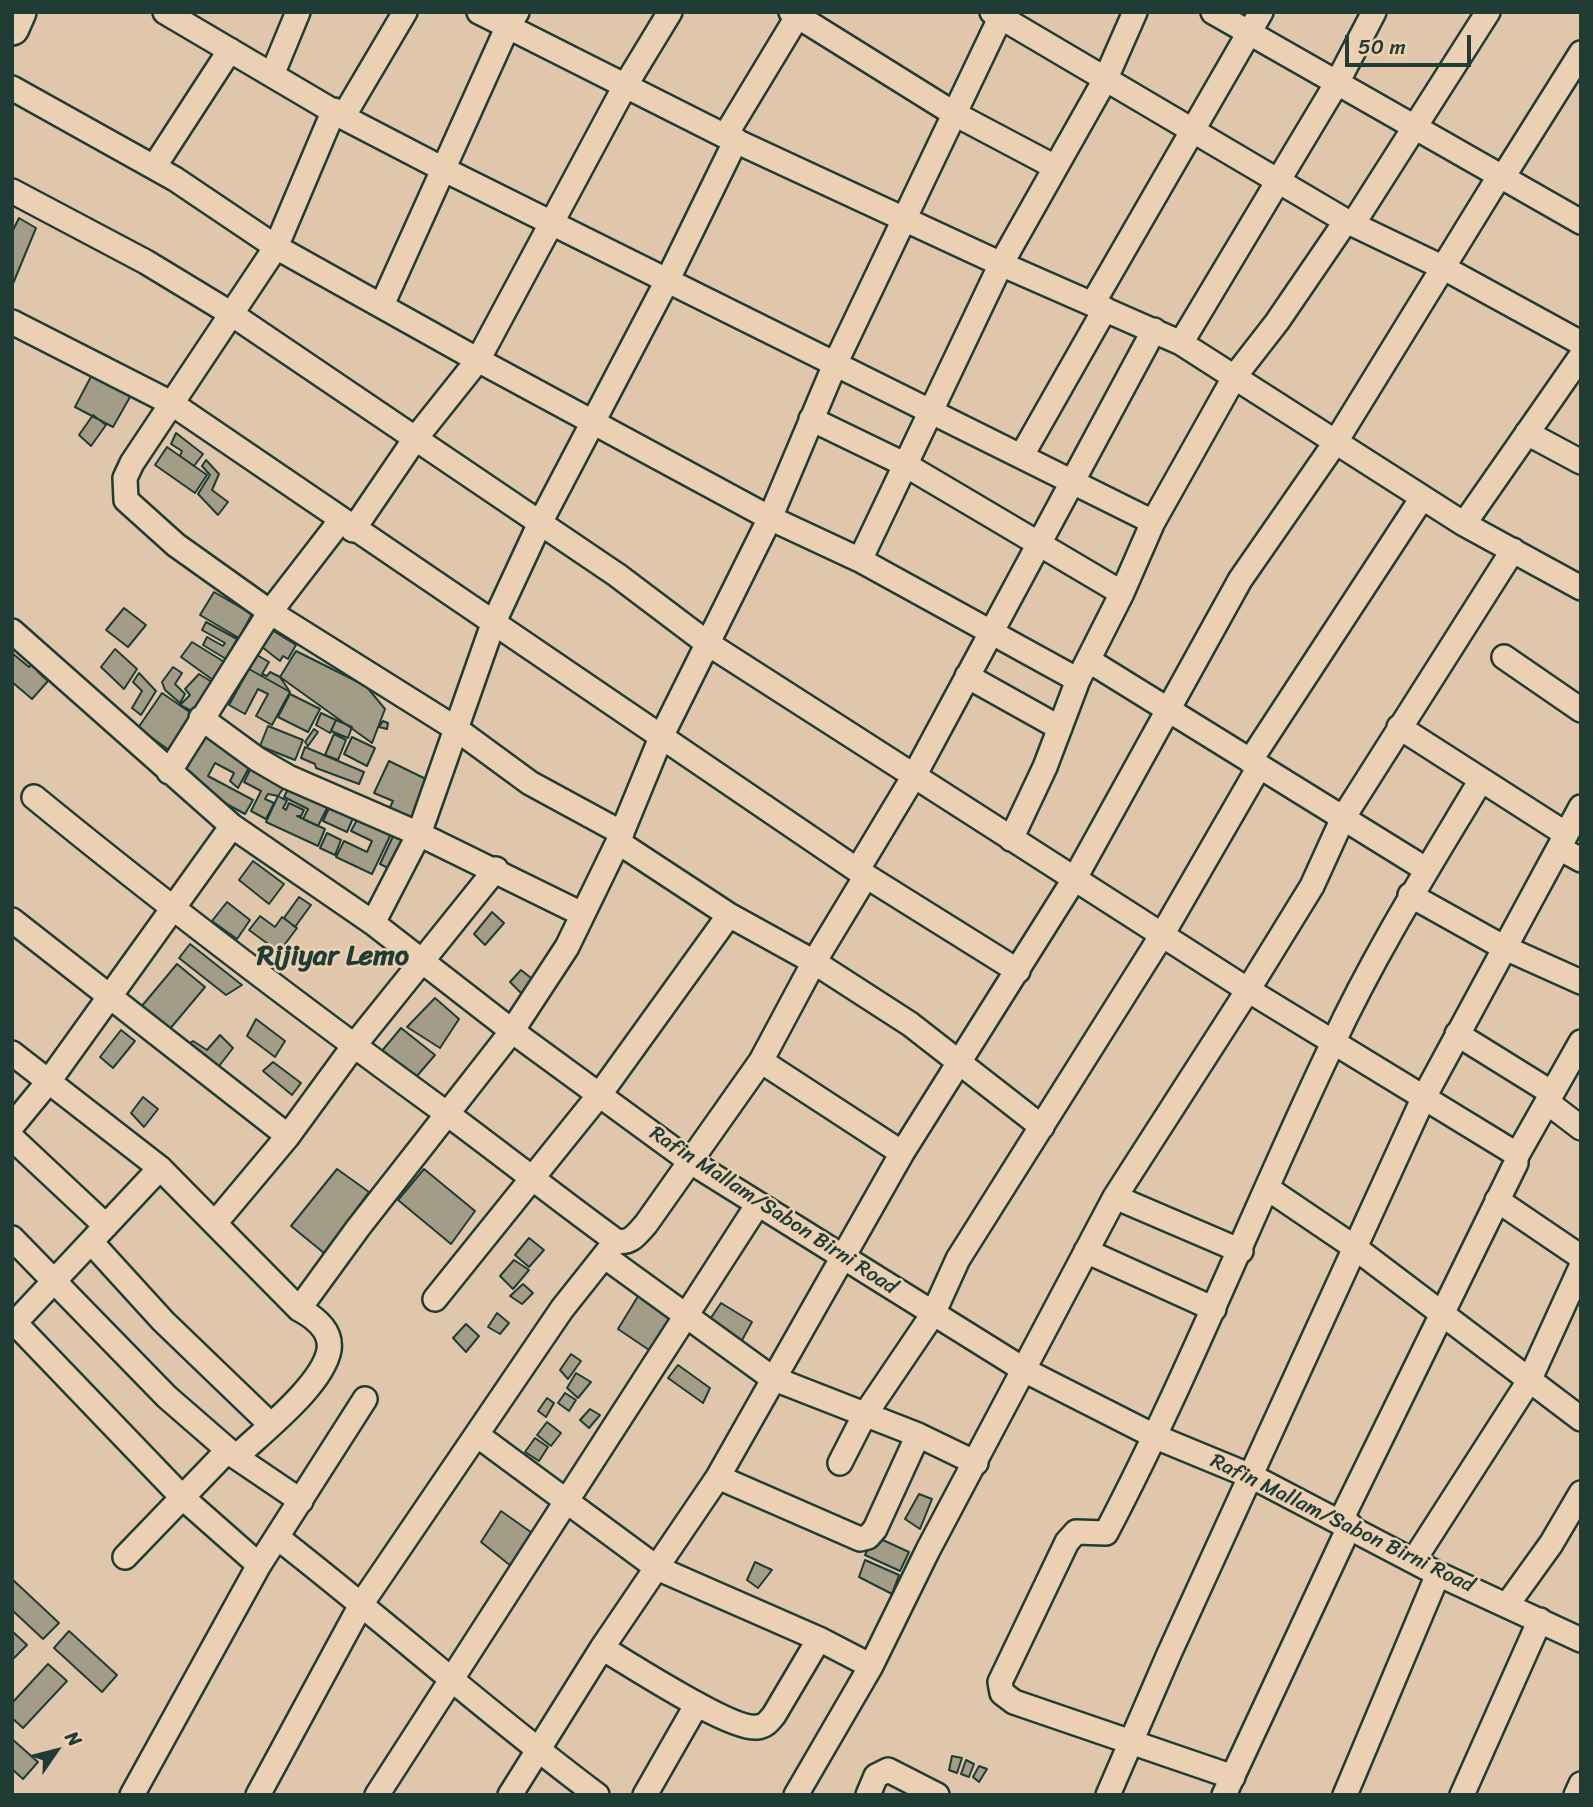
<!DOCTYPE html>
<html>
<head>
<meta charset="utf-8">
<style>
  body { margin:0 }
  #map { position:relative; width:1593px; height:1807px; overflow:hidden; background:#e0c7ac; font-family:Sriracha,sans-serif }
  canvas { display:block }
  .frame { position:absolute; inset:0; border:14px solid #1f3d34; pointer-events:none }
  .north { position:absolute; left:21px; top:1716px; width:70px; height:70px; -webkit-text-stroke:5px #ecd0b3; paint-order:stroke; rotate:55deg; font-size:19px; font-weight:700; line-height:28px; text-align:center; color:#1f3d34 }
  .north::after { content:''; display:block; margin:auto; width:24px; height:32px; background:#1f3d34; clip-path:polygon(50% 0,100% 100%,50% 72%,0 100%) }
  .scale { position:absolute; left:1345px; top:35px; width:126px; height:32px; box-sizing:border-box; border:4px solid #1f3d34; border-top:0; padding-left:9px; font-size:21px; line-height:24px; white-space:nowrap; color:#1f3d34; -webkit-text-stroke:5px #ecd0b3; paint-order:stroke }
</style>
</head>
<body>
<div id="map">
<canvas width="1593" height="1807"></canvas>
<div class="frame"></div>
<div class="north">N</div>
<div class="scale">50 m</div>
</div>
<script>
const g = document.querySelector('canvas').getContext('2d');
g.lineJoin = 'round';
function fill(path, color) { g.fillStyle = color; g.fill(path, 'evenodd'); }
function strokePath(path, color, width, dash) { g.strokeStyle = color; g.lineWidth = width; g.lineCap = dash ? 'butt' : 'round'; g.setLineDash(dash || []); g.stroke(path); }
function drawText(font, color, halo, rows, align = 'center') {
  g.font = font + ' Sriracha,sans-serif'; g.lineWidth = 5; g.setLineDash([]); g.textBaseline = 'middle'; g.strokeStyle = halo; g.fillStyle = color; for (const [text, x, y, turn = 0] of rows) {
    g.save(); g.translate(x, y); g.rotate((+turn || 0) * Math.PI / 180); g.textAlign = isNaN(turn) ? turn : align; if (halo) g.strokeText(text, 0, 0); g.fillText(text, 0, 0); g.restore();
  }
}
const building = new Path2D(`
  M19,218L36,228L12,286V232Z
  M95,369L134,390L113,427L75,407Z
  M93,415L106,425L91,446L79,435Z
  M176,433L203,454L194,466L180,456L182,451L171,444Z
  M167,447L207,475L195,493L155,465Z
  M206,460L219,474L212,490L228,502L218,515L198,494L210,475L202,466Z
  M214,592L252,614L239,638L200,615Z
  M124,608L146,625L128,647L106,630Z
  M206,622L237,639L226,659L203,645L207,637L223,646L225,643L202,630Z
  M272,630L296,645L288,659L283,656L280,661L262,647Z
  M192,642L226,663L213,680L181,657Z
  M115,649L137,669L124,689L101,667Z
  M296,651L366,686L385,709L372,743L280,677Z
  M12,653L29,667L35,661L42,667L38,672L48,681L32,699L12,682Z
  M257,655L269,662L262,674L267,676L270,672L280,677L290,692L249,669Z
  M173,667L182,673L175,684L185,694L180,703L165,690L162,682Z
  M249,669L290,692L272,725L256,716L268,694L258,689L245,714L229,705Z
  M139,673L156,691L141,715L132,708L142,691L133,682Z
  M199,674L212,682L192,711L180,705L190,695L185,689Z
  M162,693L191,713L169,750L138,728Z
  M290,694L320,709L308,732L278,717Z
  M321,713L336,720L330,733L316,725Z
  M336,720L352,727L348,738L331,731Z
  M383,721L388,723L387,729L379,727Z
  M268,726L303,740L295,760L260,746Z
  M314,729L318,732L308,746L305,742Z
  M334,734L346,740L338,760L325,755Z
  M204,736L252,762L238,788L230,781L234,773L215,763L208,776L253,800L245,814L181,779Z
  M352,737L375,748L367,766L344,754Z
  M305,747L364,772L359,784L316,768L315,764L301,758Z
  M389,761L432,782L413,822L388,811L393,801L374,793Z
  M254,762L289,780L278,796L268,794L265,799L274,803L266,819L251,811L261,791L244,782Z
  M291,783L330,802L318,826L303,819L308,809L284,797Z
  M278,796L287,801L283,808L286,810L289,803L304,810L301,816H297L325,829L318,846L266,822Z
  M330,806L354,816L347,832L323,821Z
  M358,818L391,834L372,874L336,857L344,841L367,852L372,841L351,831Z
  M395,832L409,839L394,871L380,864Z
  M327,833L341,840L335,855L320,848Z
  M253,861L284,884L269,904L239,880Z
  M299,897L311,905L295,927L284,918Z
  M227,902L250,920L237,939L212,921Z
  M492,912L504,923L485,945L474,934Z
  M260,916L275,927L282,917L297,928L279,952L249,930Z
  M190,944L242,985L226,995L179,958Z
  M177,964L205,987L169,1030L141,1007Z
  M521,970L536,982L525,997L510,982Z
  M435,998L459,1019L440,1048L407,1027Z
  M256,1019L285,1041L275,1057L247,1036Z
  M401,1028L435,1055L411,1083L376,1058Z
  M121,1030L135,1041L113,1068L100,1057Z
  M220,1035L233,1048L216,1070L187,1045L193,1041L207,1050Z
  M273,1062L301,1083L292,1095L263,1071Z
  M143,1097L158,1109L144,1127L131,1113Z
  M337,1169L369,1192L324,1253L291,1226Z
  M424,1169L475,1211L451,1244L398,1200Z
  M529,1238L544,1250L529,1267L515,1255Z
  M514,1260L529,1270L513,1289L500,1276Z
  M523,1284L533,1293L522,1304L510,1296Z
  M640,1293L672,1319L652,1352L618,1329Z
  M721,1303L752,1322L736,1351L704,1328Z
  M497,1313L509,1323L500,1334L488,1327Z
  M466,1324L479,1336L466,1352L453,1338Z
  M571,1354L581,1361L568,1379L560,1370Z
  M678,1365L710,1388L703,1403L668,1378Z
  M576,1373L591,1382L578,1398L567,1388Z
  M565,1393L576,1400L569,1411L558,1403Z
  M547,1398L554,1403L546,1417L538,1411Z
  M590,1409L600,1415L589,1428L580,1420Z
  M547,1422L561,1433L551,1446L537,1435Z
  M535,1438L548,1447L539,1461L525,1452Z
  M919,1494L932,1499L920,1529L905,1519Z
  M501,1511L535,1535L511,1566L481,1542Z
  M874,1536L909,1552L900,1571L865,1555Z
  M865,1560L899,1575L892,1594L859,1577Z
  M755,1562L772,1570L758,1588L747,1580Z
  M12,1579L59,1623L43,1639L12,1610Z
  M12,1631L27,1645L12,1660Z
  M69,1631L117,1675L102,1692L54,1648Z
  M48,1664L67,1681L23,1728L12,1718V1703Z
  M12,1739L38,1762L23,1779L12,1769Z
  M952,1756L962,1758L957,1773L949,1770Z
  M966,1760L974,1764L969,1777L961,1774Z
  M979,1766L987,1769L979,1782L973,1777Z`);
const minor = new Path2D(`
  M165,12L343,117L443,169L1153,522
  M479,12L725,136L1001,264L1181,343L1464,524L1581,588
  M791,12L953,113L1055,167
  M992,12L1346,221L1444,268L1581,343
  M1213,12L1581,222
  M272,75L298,12
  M12,88L175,179L276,247L478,360L770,518L860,560L1078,680
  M334,110L276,247L132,463L125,478L126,500L176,545L270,612L455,728L530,783L622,833
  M343,117L405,12
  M725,136L800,12
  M154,167L230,50
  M1503,177L1581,53
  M12,191L146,262L230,313L617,575L707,643L1248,990L1513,1152L1516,1157
  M1353,224L1488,12
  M1093,303L1261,12
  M382,305L507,28L517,12
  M12,322L171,403L866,876L1018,971
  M1181,343L1338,81L1374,12
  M811,419L904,464L1122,593
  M1527,433L1581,462
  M1022,455L1105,309
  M1464,524L1581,356
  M353,530L415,439L478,360L625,86L670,12
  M860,560L1001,264L1106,78L1135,12
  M12,631L232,826L373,923L512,1031L691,1162L1026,1371L1156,1437L1253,1477L1438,1574L1581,1640
  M1504,657L1581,710
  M1088,660L1427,870
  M967,676L1060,728
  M201,718L257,759L288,777L419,834L582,914
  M1399,727L1566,834
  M1250,761L1422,498
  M169,772L270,612L341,520
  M34,797C168,907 306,1011 446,1113C503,1155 558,1199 616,1241C631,1244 636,1235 646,1224L761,1061L814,962L866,876
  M1011,839L1045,767L1078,680L1122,593L1153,522L1235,376L1277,322L1346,221
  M618,842L729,915L814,962L910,1024L1042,1127
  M1559,848L1581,860
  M858,869L914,776L1154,330
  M1410,895L1503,947L1581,982
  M12,920L288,1136
  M373,923L419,834L493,624L540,523L668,279L736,140
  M1457,1034L1552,1093
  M12,1053L160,1168L299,1309C314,1317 332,1330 329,1350C323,1385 261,1433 236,1457
  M761,1061L902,1153
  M1547,1102L1581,1128
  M12,1126L49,1081L232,826
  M12,1138L106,1226
  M1267,1188L1354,1247L1581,1419
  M1115,1197L1241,1251
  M1497,1200L1581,1257
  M216,1222L288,1136L353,1047L496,869
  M12,1238L167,1397L236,1457L301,1501
  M91,1242L163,1321L270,1424
  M1086,1251L1214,1309
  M604,1256L772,1378L918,1435L976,1463
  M435,1299L600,1094L729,915
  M299,1309L358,1228L512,1031L567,947L618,842L662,735L770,518L836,362L1003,12
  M15,1323L182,1497L259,1565
  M12,1326L160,1168
  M477,1435L657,1568L819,1639L871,1666
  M840,1463L864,1416L933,1314L958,1259L1162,935L1259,767
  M718,1477L860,1539L868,1537L875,1529L918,1435
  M1341,1520L1516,1163V1157L1581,1042
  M278,1538C386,1622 487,1713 597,1795
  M125,1557L228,1450
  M1414,1560L1529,1381L1581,1267
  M1507,1605L1551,1544L1581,1493
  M602,1648C630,1664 731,1731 757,1727C766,1726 769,1721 774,1715L819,1639
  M1233,1777L1014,1702L1002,1693L1000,1682L1067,1542L1076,1532L1106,1533C1190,1373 1255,1206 1333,1043C1376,951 1429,867 1481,780
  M132,1795L259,1565L365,1399
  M258,1795L362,1603L562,1309L616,1241
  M377,1795L758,1204
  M510,1795L602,1648L718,1477L902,1153L1075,878L1240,580L1335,443L1500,175
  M645,1795L697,1704
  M796,1795L871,1666L928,1550L1115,1197L1248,990L1312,886L1343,818L1513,550
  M868,1795L876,1776L888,1770L937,1795
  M1108,1795L1169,1654L1423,1099L1581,807
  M1224,1795L1350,1525
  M1345,1795L1438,1574
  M1462,1795L1540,1620
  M1576,1795L1581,1784`);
const highway = new Path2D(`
  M12,28L19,12`);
const streetNames = [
  ["Rafin Mallam/Sabon Birni Road",773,1211,33],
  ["Rafin Mallam/Sabon Birni Road",1342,1524,26]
];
const districtNames = [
  ["Rijiyar Lemo",333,957]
];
fill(building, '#a39d87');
strokePath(building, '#1f3d34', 2);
strokePath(minor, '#1f3d34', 28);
strokePath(highway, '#1f3d34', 38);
strokePath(minor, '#ecd0b3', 23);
strokePath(highway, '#ecd0b3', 33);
drawText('21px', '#1f3d34', '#ecd0b3', streetNames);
drawText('bold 28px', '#1f3d34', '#ecd0b3', districtNames);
</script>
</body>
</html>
